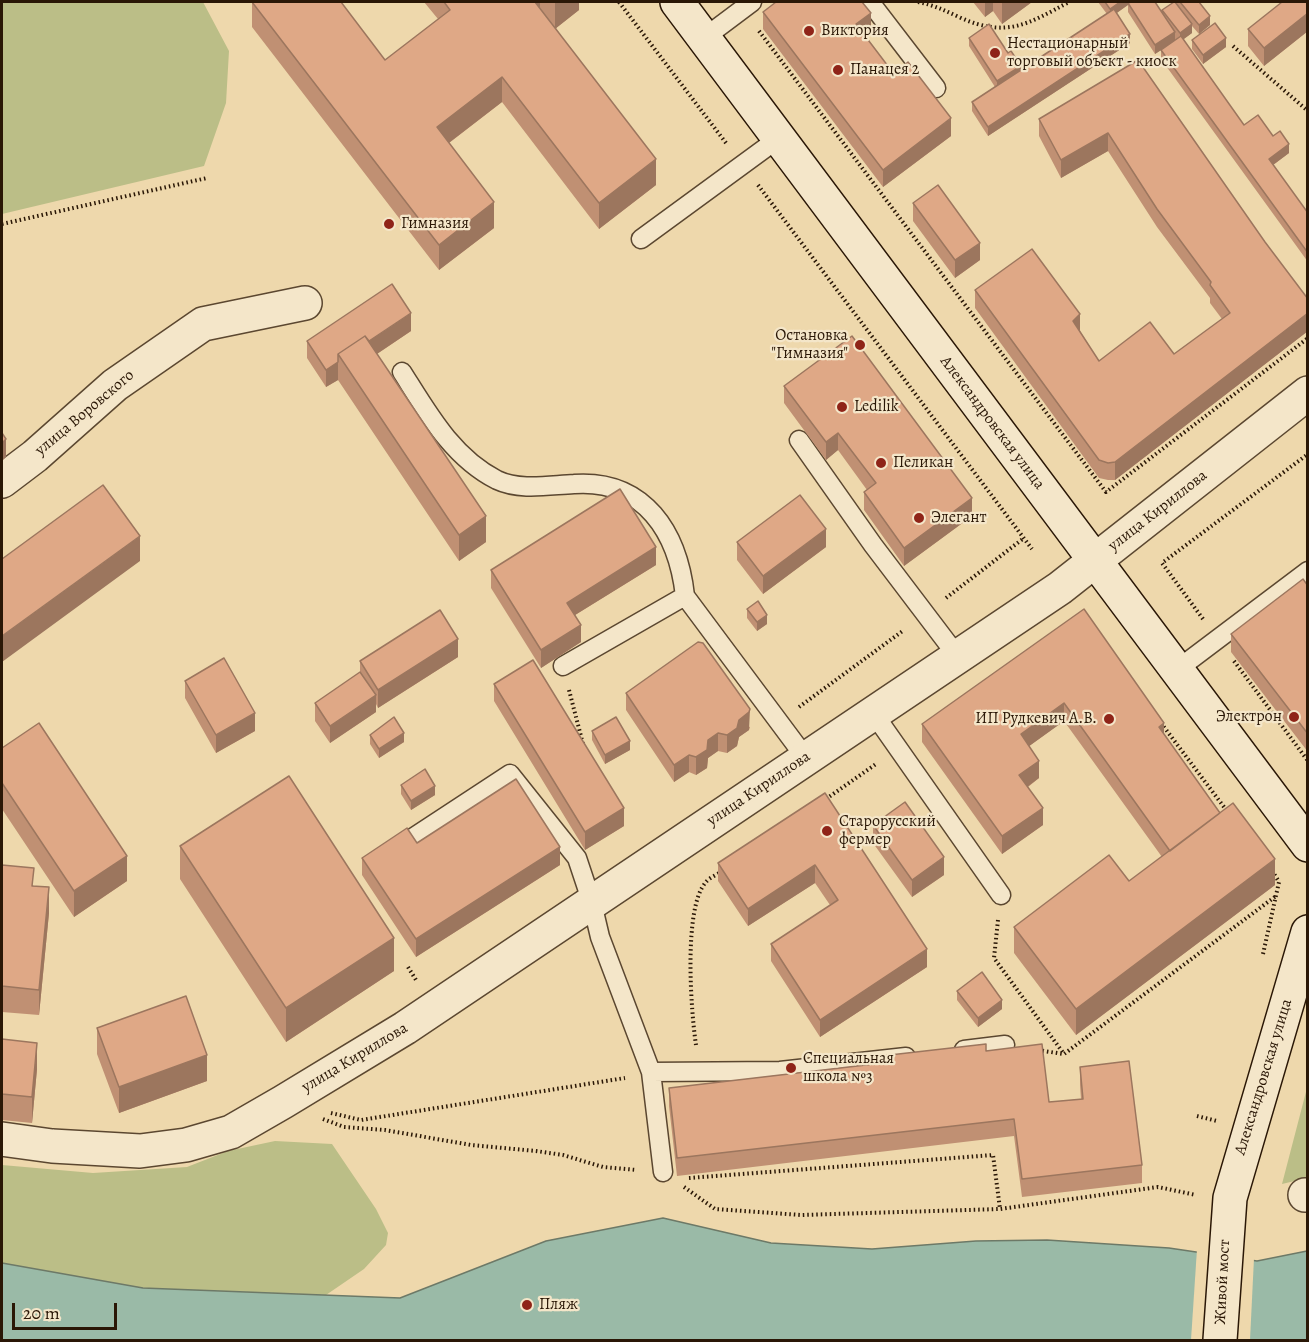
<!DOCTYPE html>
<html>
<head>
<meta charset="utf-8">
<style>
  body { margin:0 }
  #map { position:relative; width:1309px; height:1342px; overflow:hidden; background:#eed8ac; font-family:Alegreya,serif }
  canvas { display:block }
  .frame { position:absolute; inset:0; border:3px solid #2a1706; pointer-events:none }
  .scale { position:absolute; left:12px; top:1303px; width:105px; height:27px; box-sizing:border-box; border:3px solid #2a1706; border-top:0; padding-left:8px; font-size:18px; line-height:21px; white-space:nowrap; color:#2a1706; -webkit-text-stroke:4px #f4e6c9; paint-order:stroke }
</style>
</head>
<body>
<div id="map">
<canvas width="1309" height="1342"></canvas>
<div class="frame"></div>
<div class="scale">20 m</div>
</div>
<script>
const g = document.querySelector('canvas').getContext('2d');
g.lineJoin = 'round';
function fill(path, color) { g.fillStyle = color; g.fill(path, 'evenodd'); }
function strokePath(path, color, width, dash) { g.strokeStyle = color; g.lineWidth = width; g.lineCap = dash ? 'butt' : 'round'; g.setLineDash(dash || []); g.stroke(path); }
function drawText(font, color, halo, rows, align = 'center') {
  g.font = font + ' Alegreya,serif'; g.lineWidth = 4.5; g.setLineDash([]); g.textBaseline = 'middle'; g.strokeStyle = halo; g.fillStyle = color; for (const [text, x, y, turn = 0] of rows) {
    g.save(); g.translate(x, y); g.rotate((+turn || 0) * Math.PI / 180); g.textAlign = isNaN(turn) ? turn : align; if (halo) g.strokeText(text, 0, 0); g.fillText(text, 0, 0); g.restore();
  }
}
const green = new Path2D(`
  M2,2H203L229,51L226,103L204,166L2,214Z
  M1307,1088V1178L1282,1184Z
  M275,1141L332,1144L376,1209L388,1233L386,1245L364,1269L326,1295L143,1288L2,1263V1165L93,1173L187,1167L228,1151Z`);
const water = new Path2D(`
  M663,1218L771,1243L872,1249L976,1241L1047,1240L1169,1248L1257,1261L1307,1251V1340H2V1263L143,1288L400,1298L546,1241Z`);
const pier = new Path2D(`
  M1197,1249L1254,1258L1250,1340H1191Z`);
const path = new Path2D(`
  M619,2L726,143
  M918,2C934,5 946,11 961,18C1007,38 1028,24 1069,2
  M759,31L1106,492L1308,338
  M1233,46L1308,111
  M758,185L1032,549
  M2,224L207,178
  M946,598L1024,538
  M1203,619L1162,563L1308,454
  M1234,661L1308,761
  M569,690L583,744
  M799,707L904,630
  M1161,723L1227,811
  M826,799L876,764
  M998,920L994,958L1064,1054L1276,896
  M1263,954L1279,882L1273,872
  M408,967L416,980
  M696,1045C691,1012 683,907 706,882C709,878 716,875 721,872
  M1038,1050L1063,1054
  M331,1113L361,1120L625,1078
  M1197,1116L1217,1121
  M323,1119L344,1127L385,1130L471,1145L536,1151L563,1155L603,1167L637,1170
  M689,1178L993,1155L1000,1209L1158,1187L1196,1195
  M684,1187L715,1209L801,1215L1000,1209`);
const lane = new Path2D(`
  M870,2L936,88
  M704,38L752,2
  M641,239L779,138
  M402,372C428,413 452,457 497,480C520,491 550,485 574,484C645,479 678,533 685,596
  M799,440L873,545L958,657
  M563,666L685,596L805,757
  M1178,669L1308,571
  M874,714L1001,895
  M414,837L510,774L577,858L592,903L600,937L651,1072L663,1172
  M964,1050L1005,1045
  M651,1072L780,1071L906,1057`);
const street = new Path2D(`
  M2,481L35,456L115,385L203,324L305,303
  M2,1139L52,1146L140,1151L186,1145L231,1132L283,1102L405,1028L1060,588L1308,393
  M1305,1195H1308`);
const secondary = new Path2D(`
  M677,2L1308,845
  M1220,1340L1230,1198L1308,932`);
const wall = new Path2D(`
  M252,2L385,60L438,19L424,2H579V10L556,28L656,185L599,229L502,102L449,143L494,228L439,270L252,27Z
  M973,2H1032L1002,24L993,11L985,17Z
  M1098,2H1155L1162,13V10L1177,4V2H1199L1210,25L1199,34L1192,26V33L1183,39L1244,125L1273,136L1289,153L1273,165L1308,213V262L1161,59V50L1172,43L1155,54L1128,12V5L1116,13L1130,43L988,136L972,111V102L995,87L969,46V38L1008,53L1021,70L1107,14Z
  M1308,2V31L1264,66L1248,46V29Z
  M763,12L871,30L865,35L894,74L951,136L883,187L763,29Z
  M1192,40L1226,47L1203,64L1192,49Z
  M1138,60L1265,242L1308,299V331L1115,480H1108L1099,478L975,308V290L1080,331L1099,361L1174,354L1222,319L1210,303V298L1157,227L1108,151L1061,178L1039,136V119Z
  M913,203L980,260L955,278L913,221Z
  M411,331L377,354L486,542L459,561L338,380L326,387L307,358V341Z
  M784,386L972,516L904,566L864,510V492L867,490L838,450L826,460L784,403Z
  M737,542L826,547L763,594L737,560Z
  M656,565L575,615L581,642L541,668L491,588V570Z
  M1308,586V752L1231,652V634Z
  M747,609L767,624L757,631L747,618Z
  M1084,609L1164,734L1220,813L1275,885L1076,1035L1014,953V927L1129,881L1162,857L1064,721L1029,746L1039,778L1028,787L1043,825L1002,854L922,742V724Z
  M458,657L378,708L376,704V712L330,743L315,721V703L360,672V661Z
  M185,681L255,731L216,753L185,698Z
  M494,684L624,826L585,850L494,701Z
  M626,693L750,727L749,730L739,737L737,746L727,753L718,751L708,758L707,768L696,775L689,772L674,782L626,710Z
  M592,731L630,750L605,764L592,740Z
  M370,735L404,742L379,758L370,744Z
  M2,748L127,881L74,917L2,809Z
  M401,785L435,795L411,810L401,794Z
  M825,793L927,967L820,1037L771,961V944L830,905L815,883L748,926L718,881V863Z
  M873,825L944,875L912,897L873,843Z
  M417,843L560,865L416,957L362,875V858Z
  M180,846L394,971L286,1042L180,879Z
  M2,865L34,886L49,913L39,1015L2,1012Z
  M957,991L1002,1009L978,1027L957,1000Z
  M97,1028L207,1081L119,1113L97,1054Z
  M2,1039L37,1069L32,1123L2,1120Z
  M986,1051L1049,1102L1081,1099L1080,1085V1067L1142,1165V1183L1022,1197L1014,1136L677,1176L669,1106V1088L881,1063V1056Z`);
const shadedWall = new Path2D(`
  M529,2H540V10Z
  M557,2H579V10L555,29V3Z
  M985,2H993V11L985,17Z
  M1002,2H1032L1002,24Z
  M1120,2H1132L1110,18V9Z
  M871,13V30L856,41V24Z
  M1308,13V31L1264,66V48Z
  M1210,16V25L1199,34V25Z
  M1192,24V33L1180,42V33Z
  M1175,32V41L1155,54V45Z
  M1130,34V43L988,136V127Z
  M1226,38V47L1203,64V55Z
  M1021,66V75L997,90V81Z
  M502,77V102L437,152V127Z
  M951,118V136L883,187V170Z
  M1108,133V151L1061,178V160Z
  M1289,144V153L1269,168V159Z
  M656,159V185L599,229V203Z
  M494,202V228L439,270V245Z
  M980,243V260L955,278V260Z
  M411,313V331L350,372L342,359Z
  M1308,313V331L1115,480V462Z
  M1080,314V332L1073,321Z
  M338,362V380L326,387V370Z
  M838,433V450L826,460V442Z
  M6,439V457L2,461V443Z
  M972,498V516L904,566V548Z
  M486,516V542L459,561V535Z
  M826,529V547L763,594V576Z
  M140,536V561L2,662V636Z
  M656,547V565L567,620V603Z
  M767,615V624L757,631V622Z
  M581,625V642L541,668V650Z
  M458,639V657L378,708V690Z
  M376,695V712L330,743V726Z
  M1064,703V721L1021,752V734Z
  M750,709L749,730L739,737L737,746L727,753V735L739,720Z
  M255,713V731L216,753V735Z
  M1164,723V741L1159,727Z
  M404,733V742L379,758V749Z
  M718,733V751L708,758L707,768L696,775V757L708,740Z
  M630,741V750L605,764V755Z
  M689,755V772L674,782V765Z
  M1039,761V778L1019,793V775Z
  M435,786V795L411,810V801Z
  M624,808V826L585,850V832Z
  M1043,808V825L1002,854V836Z
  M560,847V865L416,957V939Z
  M127,856V881L74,917V891Z
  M944,857V875L912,897V880Z
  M1275,859V885L1076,1035V1009Z
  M815,865V883L748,926V909Z
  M49,887V913L39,1015V990Z
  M394,938V971L286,1042V1008Z
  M927,949V967L820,1037V1020Z
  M1002,1000V1009L978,1027V1018Z
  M37,1043V1069L32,1123V1097Z
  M207,1055V1081L119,1113V1087Z`);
const building = new Path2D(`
  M252,2H341L385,60L450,10L444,2H535L656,159L599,203L502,77L437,127L494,202L439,245Z
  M776,2H862L871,13L856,24L894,74L908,62L951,118L883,170L763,12Z
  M1105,2H1120L1110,9Z
  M1131,2H1155L1175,32L1155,45L1128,3Z
  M1174,2H1175L1192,24L1180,33L1162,10Z
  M1180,2H1199L1210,16L1199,25Z
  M1282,2H1308V13L1264,48L1248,29Z
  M1114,9L1130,34L988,127L972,102Z
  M1215,23L1226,38L1203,55L1192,40Z
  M989,24L1008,53L1011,51L1021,66L997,81L969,38Z
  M1181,36L1244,125L1258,115L1273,136L1280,131L1289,144L1269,159L1308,213V253L1161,50Z
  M1138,60L1265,242L1308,299V313L1115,462L1108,463L1099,460L975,290L1032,249L1080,314L1073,321L1099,361L1150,322L1174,354L1230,313L1210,285L1211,282L1157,209L1108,133L1061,160L1039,119Z
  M938,185L980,243L955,260L913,203Z
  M392,284L411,313L369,341L365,336L338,354V362L326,370L307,341Z
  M365,336L486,516L459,535L338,354Z
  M852,336L972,498L904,548L864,492L876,483L838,433L826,442L784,386Z
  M2,433L6,439L2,443Z
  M103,485L140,536L2,636V559Z
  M620,489L656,547L567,603L581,625L541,650L491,570Z
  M800,495L826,529L763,576L737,542Z
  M1303,579L1308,586V734L1231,634Z
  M758,601L767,615L757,622L747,609Z
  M1084,609L1164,723L1159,727L1220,813L1170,851L1064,703L1021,734L1039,761L1019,775L1043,808L1002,836L922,724Z
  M440,610L458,639L378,690L360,661Z
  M698,642L703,643L750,709L749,712L739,720L737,728L727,735L718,733L708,740L707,750L696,757L689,755L674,765L626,693Z
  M224,658L255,713L216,735L185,681Z
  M533,660L624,808L585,832L494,684Z
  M360,672L376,695L330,726L315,703Z
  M394,717L404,733L379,749L370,735Z
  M616,717L630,741L605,755L592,731Z
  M39,723L127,856L74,891L2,783V748Z
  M425,769L435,786L411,801L401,785Z
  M289,776L394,938L286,1008L180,846Z
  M516,779L560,847L416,939L362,858L407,828L417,843Z
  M825,793L927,949L820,1020L771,944L838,900L815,865L748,909L718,863Z
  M905,802L944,857L912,880L873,825Z
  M1233,803L1275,859L1076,1009L1014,927L1109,855L1129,881Z
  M2,865L34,868L32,886L49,887L39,990L2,986Z
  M982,972L1002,1000L978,1018L957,991Z
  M186,996L207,1055L119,1087L97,1028Z
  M2,1039L37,1043L32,1097L2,1094Z
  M986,1044V1051L1042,1044L1049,1102L1083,1099L1080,1067L1129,1061L1142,1165L1022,1179L1014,1119L677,1158L669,1088L883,1063L881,1056Z`);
const markers = [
  [809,31,6,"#8f2418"],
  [995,53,6,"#8f2418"],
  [838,70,6,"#8f2418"],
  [389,224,6,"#8f2418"],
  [860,345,6,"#8f2418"],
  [842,407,6,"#8f2418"],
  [881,463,6,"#8f2418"],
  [919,518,6,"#8f2418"],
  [1294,717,6,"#8f2418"],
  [1109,719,6,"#8f2418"],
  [827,831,6,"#8f2418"],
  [791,1068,6,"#8f2418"],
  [527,1305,6,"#8f2418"]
];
const poiNames = [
  ["Виктория",821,31],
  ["Нестационарный",1007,44],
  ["торговый объект - киоск",1007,62],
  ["Панацея 2",850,70],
  ["Гимназия",401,224],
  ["Остановка",848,336,"right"],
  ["\"Гимназия\"",848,354,"right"],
  ["Ledilik",854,407],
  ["Пеликан",893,463],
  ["Элегант",931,518],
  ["Электрон",1282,717,"right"],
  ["ИП Рудкевич А.В.",1097,719,"right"],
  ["Старорусский",839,822],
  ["фермер",839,840],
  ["Специальная",803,1059],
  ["школа №3",803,1077],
  ["Пляж",539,1305]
];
const streetNames = [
  ["улица Воровского",85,413,-40],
  ["Александровская улица",992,423,53],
  ["улица Кириллова",1158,511,-38],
  ["улица Кириллова",759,789,-34],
  ["улица Кириллова",355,1058,-31],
  ["Александровская улица",1264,1077,-73],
  ["Живой мост",1223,1282,-87]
];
fill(green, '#bbbe87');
fill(water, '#9abaa7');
strokePath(water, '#6d7967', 1.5);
fill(pier, '#eed8ac');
strokePath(lane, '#5b4730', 21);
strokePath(street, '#5b4730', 36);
strokePath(secondary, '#2a1706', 36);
strokePath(path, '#2a1706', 4, [1.5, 3]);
strokePath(lane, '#f4e6c9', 18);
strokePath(street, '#f4e6c9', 33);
strokePath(secondary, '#f4e6c9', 33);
fill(wall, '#c09073');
fill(shadedWall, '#9c765e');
fill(building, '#dfa886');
strokePath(building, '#9c765e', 1.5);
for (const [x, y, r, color] of markers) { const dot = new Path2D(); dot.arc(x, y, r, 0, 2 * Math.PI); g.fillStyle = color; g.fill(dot); strokePath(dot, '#f4e6c9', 2); }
drawText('16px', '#2a1706', '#f4e6c9', poiNames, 'left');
drawText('16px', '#2a1706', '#f4e6c9', streetNames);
</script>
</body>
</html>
